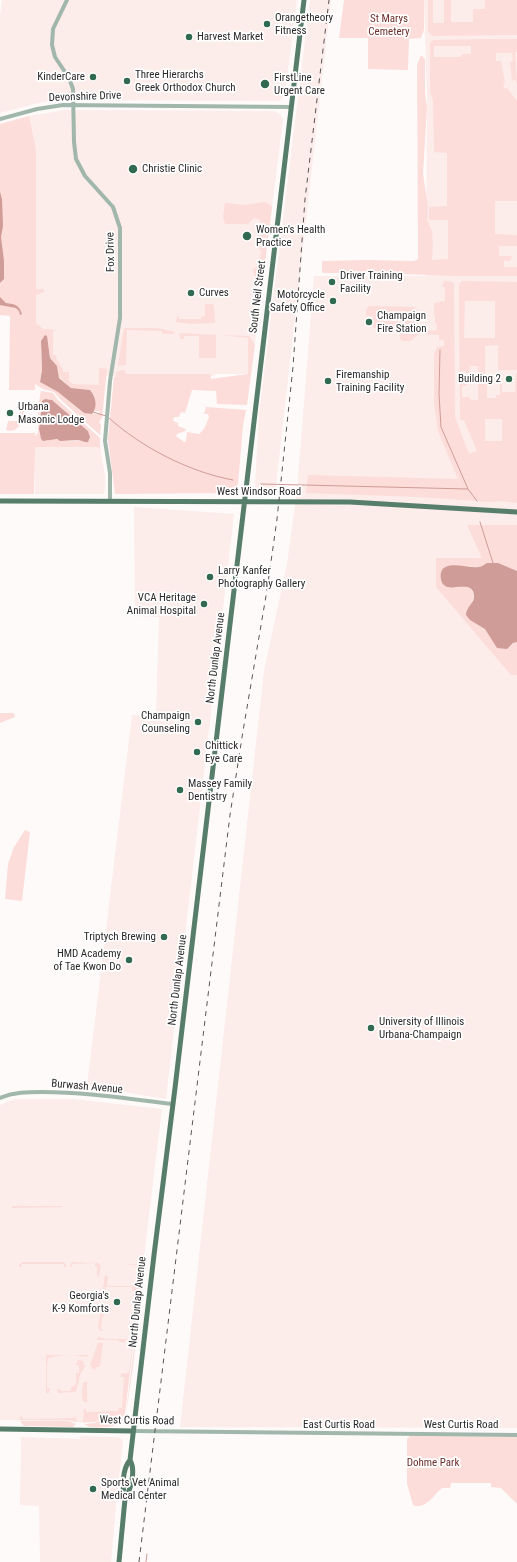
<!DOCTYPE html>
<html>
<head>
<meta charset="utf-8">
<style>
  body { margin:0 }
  canvas { display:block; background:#fefafa }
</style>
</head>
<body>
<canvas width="517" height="1562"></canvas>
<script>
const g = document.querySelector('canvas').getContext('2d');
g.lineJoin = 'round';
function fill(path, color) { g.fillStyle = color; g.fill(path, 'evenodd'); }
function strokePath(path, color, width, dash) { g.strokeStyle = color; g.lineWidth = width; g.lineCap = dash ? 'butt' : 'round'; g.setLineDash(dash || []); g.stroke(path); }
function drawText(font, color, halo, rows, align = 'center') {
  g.font = font + ' "Roboto Condensed",sans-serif'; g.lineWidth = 3.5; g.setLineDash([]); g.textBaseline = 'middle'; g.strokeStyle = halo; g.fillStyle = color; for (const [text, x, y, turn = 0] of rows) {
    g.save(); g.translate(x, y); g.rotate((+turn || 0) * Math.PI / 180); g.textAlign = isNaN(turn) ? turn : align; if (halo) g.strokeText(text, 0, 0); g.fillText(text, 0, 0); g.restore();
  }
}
const built = new Path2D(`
  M2,0H297L285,94L280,101L57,100L42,102L0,113V16Z
  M310,0H331L275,494L260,493L256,489L255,485L259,414Z
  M424,0H517V1428L180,1427L264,671L287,564L297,491L314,276H426L427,99Z
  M65,110L274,111L281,115L283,120L251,374H217L210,377L106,376L104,391L70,385L52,357L39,329L36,323V149L29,116Z
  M34,446L100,447L105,476V490L103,494H35Z
  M134,507L234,514L166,1099L87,1086L132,715L156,714L159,617L135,616Z
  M15,1099H72L162,1109L124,1420H100L94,1422L83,1423L68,1421L0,1420V1105Z
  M80,1436L118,1437L122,1439L123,1443L117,1494L111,1562H40L39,1506L20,1505L21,1437L80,1439Z`);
const green = new Path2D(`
  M344,0H424V30L421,38L409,39L408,70L368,69V38H339Z
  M428,0H433V23H444V0H451V22H473V9H485V0H517V35L432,36L428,31Z
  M483,39H517V52H515L517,84L515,79L512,81L510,62L513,61L512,53H496V61H501L505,83L503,85L505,89L507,88L517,101V201H495V234L517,235V246H499V256H512L510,261H504V267H517V276H456L372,273H322V261L367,260L414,261L418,259L417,65L421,55L425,59V94L427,107L423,174L428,207L427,220L432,231L433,247L432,260L448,259V220H429V207L447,206V153L434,152L433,100L430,92V43L433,40ZM434,46H471V54H462L461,57H434Z
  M29,116L36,149V289H44V292L36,295V323L43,329L58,330L53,331V355H56C56,362 63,365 63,372H69V381L73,384L99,385V368L107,369L102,418L99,422L101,425L100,435L61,400L54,392L43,389L35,384V390H9L10,316L0,315V124ZM48,340L50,358L57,366L59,377L71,388L90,390C95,395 97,404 94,411H99L100,414L84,413L58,392L40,382L42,370L41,347Z
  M264,202L269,204L272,207L261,295L258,294L259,281L255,277L253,269L259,266C259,260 261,256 261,250L259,249C258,242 261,224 260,220L254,218L248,224H225L223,217L225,203L243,205Z
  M444,281L453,282L454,285L455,417L469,454L477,451L464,420H460L459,284L462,281L517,282V370H498V345L485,346V376H497L498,373H502V392H515L516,373H517V503L502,501L490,502L418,497L306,493L308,475L458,479L438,431L434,403V354L437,347L444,346V340H439V335L419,334L410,341H403L400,339L399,332H378V328H373V316H366V310L369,306L415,307V310H417V323L419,326V330L436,331L437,324L435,323V316H434V303L445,301V287H442ZM465,301H495V338H464ZM470,366H478V400H471L469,397H462V386H467V381L462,380V371H465L466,373L469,374ZM487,378H500V395H496V398H487ZM485,419H502V441H485Z
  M205,304H213L214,306L215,323L191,324L176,322L177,316H179V319H201V317L205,316Z
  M124,328H157L175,332L173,334H162V331L127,330L126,365L119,366L118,364Z
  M179,333L216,335V358H199V336H184V339H180Z
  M222,335L249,336L255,345L247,405L217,404L216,391L192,390L185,413L181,412L179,417H174L173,421L178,423V426L186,429L185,431L177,434L176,436L184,442L186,441L187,432L199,434L204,429L209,417L208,414H204L206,407L246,410L243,426L238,484L235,490L231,493L115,494L108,439L114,377L116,376L117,371L125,370L126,374H210L211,379L248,374V338Z
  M41,391L53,393L58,400L100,438V449H99V447H35L34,494H0V433H35V436L38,433V407ZM48,399L52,400L88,431C85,434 82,438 78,440C68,444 56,436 46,441L41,439L39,429L40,411Z
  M17,402H22C29,413 20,435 6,430L8,421H20V405H17Z
  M467,525H517V571L498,563H487L479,567L452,566L455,588L467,586C478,594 473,602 466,610C473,627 475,619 485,629C492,636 499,643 507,649L514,643L517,642V675H511L436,587V558H482Z
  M0,713H14L15,717L0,723Z
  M25,830L30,832L22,901L5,899L8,864L14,847Z
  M12,1206H62V1207L12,1208Z
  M23,1262H63L66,1264V1267H64V1264H22L21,1267H19V1265Z
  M72,1262L98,1263L101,1266L99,1276L97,1277V1267L95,1266V1263L72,1264V1267H70Z
  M124,1264H138L143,1268L124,1420L100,1419L95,1422H83L84,1409H86V1412L118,1411L119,1408H122L124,1377H121V1374L129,1373L133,1342L125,1340L124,1343L116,1340H97L99,1336L100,1338H105V1339H132C132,1331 137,1322 131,1314L132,1310L136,1309V1291H132V1287H106L105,1291L103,1288L105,1275L108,1276L107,1286H136L140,1283V1267H137V1265Z
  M144,1269L133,1367L125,1420Z
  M101,1310L103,1311L104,1316L102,1317L101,1329L104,1330L101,1331L98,1328Z
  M98,1343H103L100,1367H96L95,1368L96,1370H94L90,1365Z
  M46,1355H89L86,1357C78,1355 55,1354 48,1359L47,1364V1389L50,1388L49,1393H46Z
  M78,1360L83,1361L85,1366L80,1375L76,1392L58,1393L57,1389H60V1391H71V1388L76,1384V1373H79V1365H76Z
  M84,1382H90L87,1383V1401L90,1402H84C81,1397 82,1387 84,1382Z
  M75,1415L77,1422L68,1420H19L21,1416H22L23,1419L75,1418Z
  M100,1420H123C120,1428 90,1430 84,1424L95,1423Z
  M20,1421H68L76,1424L73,1427L24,1426L22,1424Z
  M410,1436L517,1437V1504L501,1488L491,1487V1483H451L450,1488H442C434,1495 424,1511 413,1505L407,1484V1439Z`);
const water = new Path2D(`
  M0,192L2,199L3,226L1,237L4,261V279L0,283Z
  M0,297L6,303C15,304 19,305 22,314L20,315L19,311L16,308L0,305Z
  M45,335L47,336L50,358L57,366L59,378L71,388L90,390C96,397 98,407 92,414L84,413L58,392L40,382L42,370L41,341Z
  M45,399L52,400L88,431L90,437L88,442H85L79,440L60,441L57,439L43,441L41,439L39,429L42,401Z
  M487,563H498L517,571V642L513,643L507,649L497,648L485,629L470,620L466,615C466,606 475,603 474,596C473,576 444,598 441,579C440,575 441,572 442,570C449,560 469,569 479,567C481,567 485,564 487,563Z`);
const stream = new Path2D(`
  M440,350L439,394L441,427L468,489
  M93,412L106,416
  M109,418C141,447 189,472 233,480
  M261,484L468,489L477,501
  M480,522L493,563
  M146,1562L147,1554`);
const minor = new Path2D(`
  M67,0L53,29L52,45L55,57L69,78L73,89L74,142L76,159L85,176L113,207L120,228V318L110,381L105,441L110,473V501
  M0,119L37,109L63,105L291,107
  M0,1098C14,1092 27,1092 42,1092C86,1092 130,1099 173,1104
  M133,1431L517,1435`);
const major = new Path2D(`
  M0,501L350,502L517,512
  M0,1429L133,1431
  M125,1499C131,1489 136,1470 130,1460
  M119,1562L125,1499C122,1489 122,1469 130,1460L154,1255L175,1088L304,0`);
const rail = new Path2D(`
  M139,1562L230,815L243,731L267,590L277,519L293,367L305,199L329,0`);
const markers = [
  [267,24,4,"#326951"],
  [189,37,4,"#326951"],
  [93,77,4,"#326951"],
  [127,81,4,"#326951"],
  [265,84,5,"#326951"],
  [133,169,5,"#326951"],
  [247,236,5,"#326951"],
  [332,282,4,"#326951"],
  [191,293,4,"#326951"],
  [333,301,4,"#326951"],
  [369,322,4,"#326951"],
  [509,379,4,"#326951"],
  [328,381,4,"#326951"],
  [10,413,4,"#326951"],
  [210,577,4,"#326951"],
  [204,604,4,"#326951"],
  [198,722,4,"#326951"],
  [197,752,4,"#326951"],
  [180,790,4,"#326951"],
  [164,937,4,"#326951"],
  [129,960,4,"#326951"],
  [371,1028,4,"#326951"],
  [117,1302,4,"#326951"],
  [93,1489,4,"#326951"]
];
const poiNames = [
  ["Orangetheory",275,18],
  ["Fitness",275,31],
  ["Harvest Market",197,37],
  ["Three Hierarchs",135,75],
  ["Greek Orthodox Church",135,88],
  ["KinderCare",85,77,"right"],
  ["FirstLine",274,78],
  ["Urgent Care",274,91],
  ["Christie Clinic",142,169],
  ["Women's Health",256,230],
  ["Practice",256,243],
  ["Driver Training",340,276],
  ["Facility",340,289],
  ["Curves",199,293],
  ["Motorcycle",325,295,"right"],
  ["Safety Office",325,308,"right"],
  ["Champaign",377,316],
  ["Fire Station",377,329],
  ["Firemanship",336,375],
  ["Training Facility",336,388],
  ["Building 2",501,379,"right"],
  ["Urbana",18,407],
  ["Masonic Lodge",18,420],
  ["Larry Kanfer",218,571],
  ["Photography Gallery",218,584],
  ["VCA Heritage",196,598,"right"],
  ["Animal Hospital",196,611,"right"],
  ["Champaign",190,716,"right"],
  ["Counseling",190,729,"right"],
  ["Chittick",205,746],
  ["Eye Care",205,759],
  ["Massey Family",188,784],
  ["Dentistry",188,797],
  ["Triptych Brewing",156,937,"right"],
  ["HMD Academy",121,954,"right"],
  ["of Tae Kwon Do",121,967,"right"],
  ["University of Illinois",379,1022],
  ["Urbana-Champaign",379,1035],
  ["Georgia's",109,1296,"right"],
  ["K-9 Komforts",109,1309,"right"],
  ["Sports Vet Animal",101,1483],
  ["Medical Center",101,1496]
];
const parkNames = [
  ["St Marys",389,19],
  ["Cemetery",389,32],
  ["Dohme Park",433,1463]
];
const streetNames = [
  ["Devonshire Drive",85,97,-2],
  ["Fox Drive",111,252,-91],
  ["South Neil Street",258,297,-83],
  ["West Windsor Road",259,492],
  ["North Dunlap Avenue",216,658,-83],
  ["North Dunlap Avenue",178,980,-83],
  ["Burwash Avenue",87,1087,5],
  ["North Dunlap Avenue",138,1302,-84],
  ["West Curtis Road",137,1421,1],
  ["East Curtis Road",339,1425],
  ["West Curtis Road",461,1425]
];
fill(built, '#fcecea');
fill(green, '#fcddda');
fill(water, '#d09c97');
strokePath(stream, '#d09c97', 1);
strokePath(minor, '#a2b7ac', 4);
strokePath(major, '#577e6b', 5);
strokePath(rail, '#585555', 1, [5, 5]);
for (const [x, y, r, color] of markers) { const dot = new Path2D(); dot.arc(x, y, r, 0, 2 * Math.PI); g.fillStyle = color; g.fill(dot); strokePath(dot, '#fff', 1.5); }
drawText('11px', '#2b2929', '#fff', poiNames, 'left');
drawText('11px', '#6e2e2a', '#fff', parkNames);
drawText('11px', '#2b2929', '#fff', streetNames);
</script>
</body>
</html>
